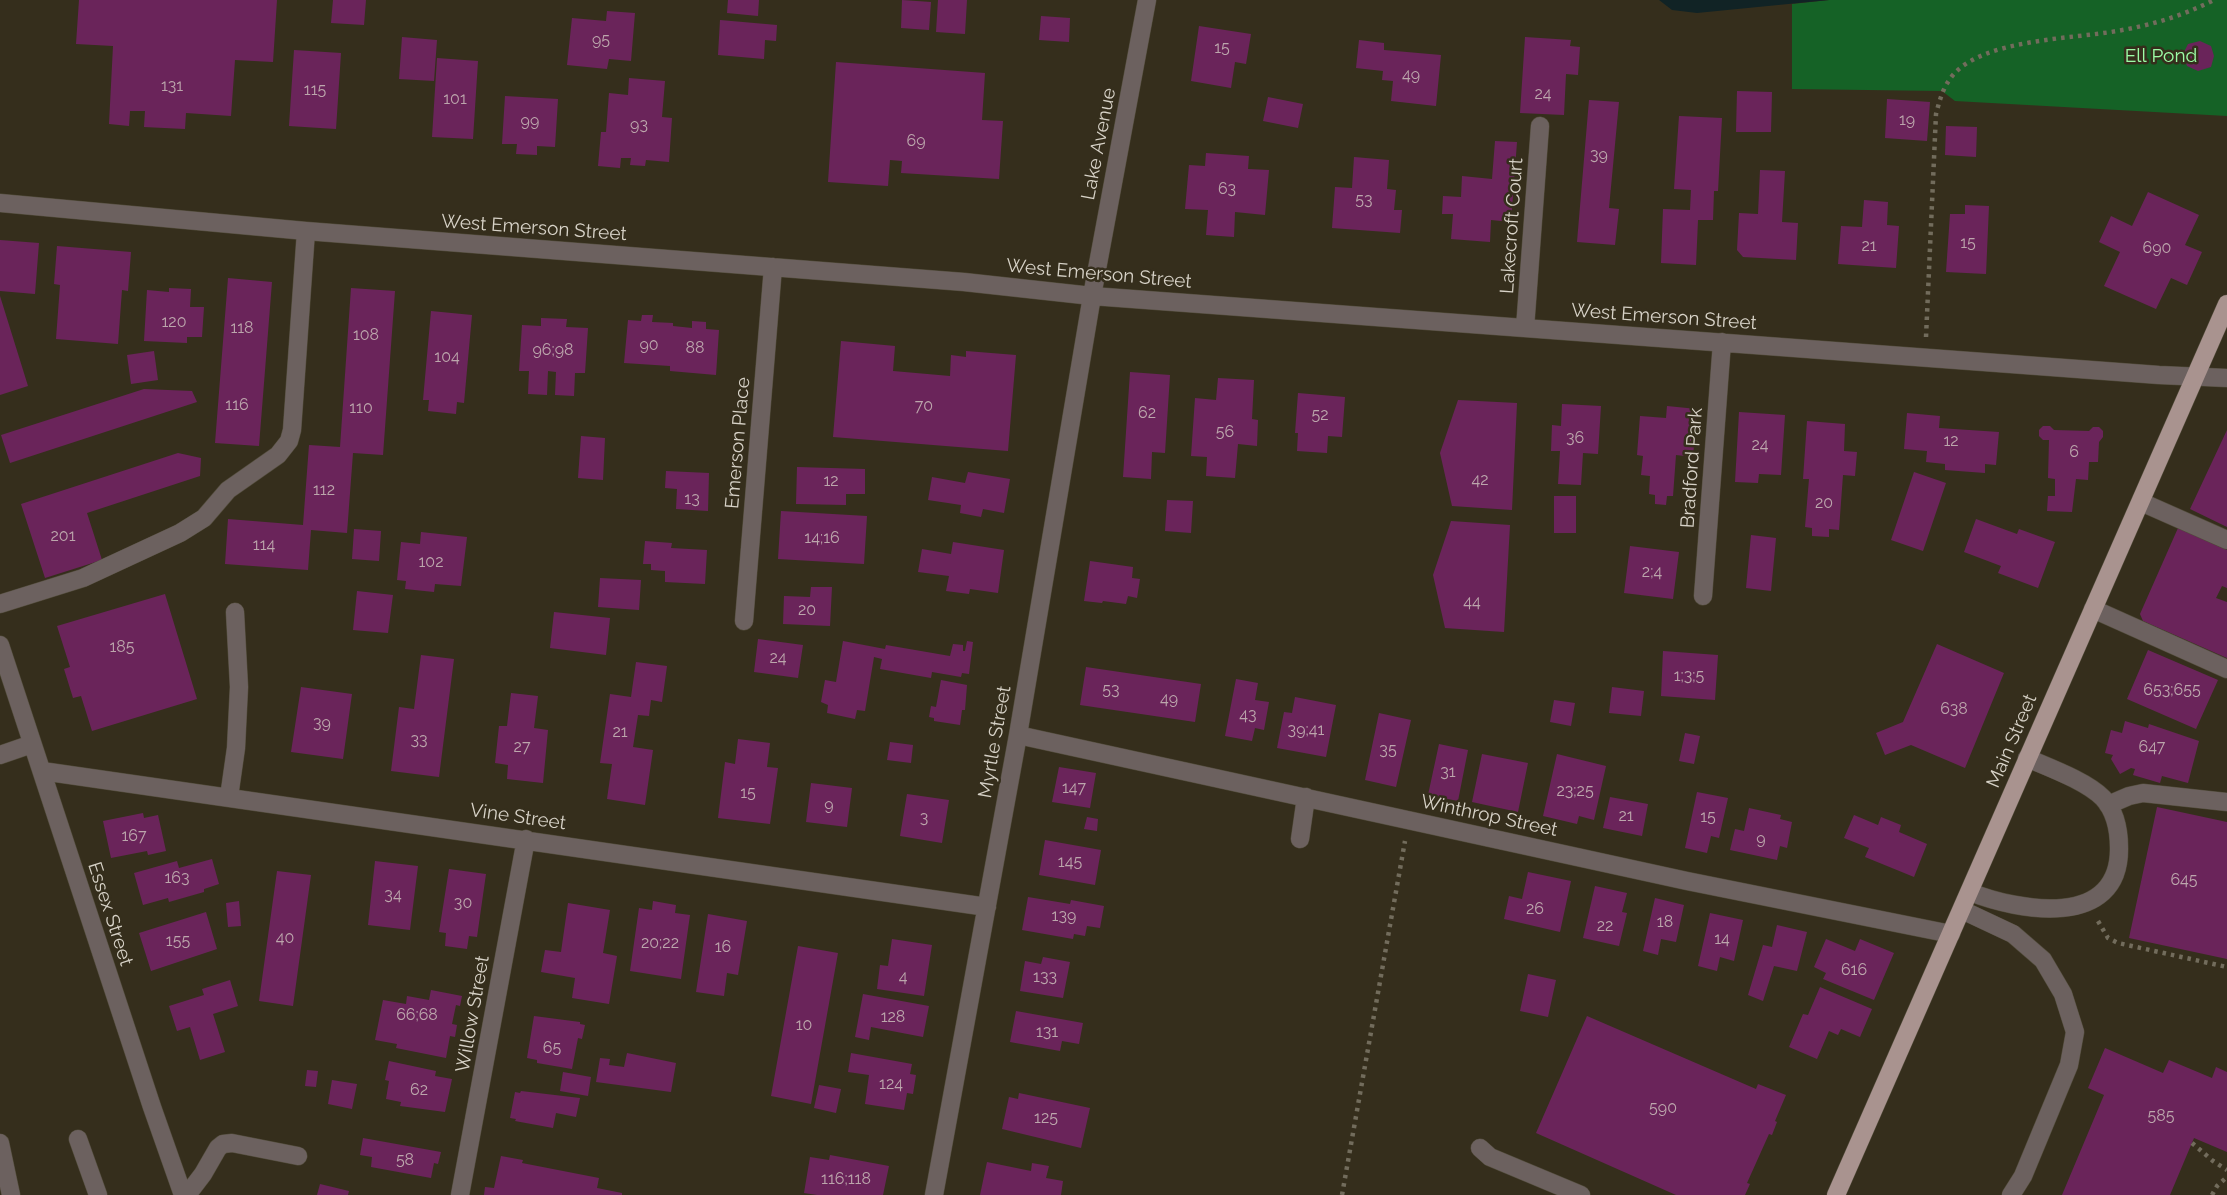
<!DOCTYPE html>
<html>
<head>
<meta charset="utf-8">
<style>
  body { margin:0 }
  canvas { display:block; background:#352e1c }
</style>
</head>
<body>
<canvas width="2227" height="1195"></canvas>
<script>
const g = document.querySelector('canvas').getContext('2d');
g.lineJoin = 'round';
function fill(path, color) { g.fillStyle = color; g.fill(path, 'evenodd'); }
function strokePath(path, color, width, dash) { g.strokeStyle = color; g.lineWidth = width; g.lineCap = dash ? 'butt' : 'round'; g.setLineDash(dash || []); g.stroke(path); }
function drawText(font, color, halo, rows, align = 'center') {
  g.font = font + ' Raleway,sans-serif'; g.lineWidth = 5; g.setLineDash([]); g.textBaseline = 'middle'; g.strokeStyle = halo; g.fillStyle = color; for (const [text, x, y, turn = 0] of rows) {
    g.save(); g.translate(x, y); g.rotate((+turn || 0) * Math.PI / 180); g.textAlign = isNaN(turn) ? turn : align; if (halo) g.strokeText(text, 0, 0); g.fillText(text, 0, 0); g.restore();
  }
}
const green = new Path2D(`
  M1829,0H2227V116L1955,101L1942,91L1792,89V4Z`);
const water = new Path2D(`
  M1659,0H1829L1697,13L1672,10Z`);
const building = new Path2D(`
  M79,0H277L273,62L235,60L231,116L186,113L185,129L144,127L145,111H130L129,126L109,124L113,46L76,44Z
  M333,0H366L364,25L331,23Z
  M728,0H759L758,16L727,13Z
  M902,0L931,2L929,30L901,28Z
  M938,0H967L965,34L936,32Z
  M607,11L635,13L631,61L609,59L607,69L567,65L572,18L606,21Z
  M1041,16L1070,18L1069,42L1039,40Z
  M720,20L777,25L776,41L765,40L764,59L718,55Z
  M1199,26L1251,34L1246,64L1235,62L1231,88L1191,81Z
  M402,37L437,40L434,81L399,79Z
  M1525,37L1571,40L1570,46L1580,47L1578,75L1566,74L1564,115L1520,113Z
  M1359,40L1384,43V50L1441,55L1436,106L1391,101L1393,81L1382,80L1383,71L1356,68Z
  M2200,41L2211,46L2214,56L2211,67L2198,71L2187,66L2183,54L2188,44Z
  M294,50L341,53L336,129L289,126Z
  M437,58L478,61L473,139L432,137Z
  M836,62L985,73L982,120L1003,121L999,179L901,173L902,161L890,160L888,186L828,182Z
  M629,78L665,81L662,117L672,118L669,162L646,160L645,166L630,165L631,158H621L620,168L598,166L601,132H606L609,93L628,95Z
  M1737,91L1772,92L1771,132H1736Z
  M505,96L558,99L555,147L537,146V155L516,154L517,144H502Z
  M1268,97L1303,104L1298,128L1263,121Z
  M1887,99L1930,102L1927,141L1885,138Z
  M1589,100L1619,102L1609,208L1619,209L1615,245L1577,242Z
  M1679,116L1722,118L1718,191H1714L1713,220H1698L1696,265L1661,263L1663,209L1690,210L1691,190L1674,189Z
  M1946,126L1977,127L1976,157L1945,155Z
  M1495,141L1517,142L1511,222L1491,220L1490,242L1451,239L1453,214H1442L1443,196L1461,197L1462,176L1492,179Z
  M1206,153L1249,156L1248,169L1269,170L1265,215L1235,212L1234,237L1206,235L1208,210L1185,209L1189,165L1205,166Z
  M1354,157L1389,160L1387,189L1396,190L1394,210H1402L1400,233L1332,228L1335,187L1352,188Z
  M1760,170L1785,171L1782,222L1798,223L1796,260L1743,257L1737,250L1739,213L1758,214Z
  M2148,192L2199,215L2185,245L2202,252L2187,285L2171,278L2156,309L2104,286L2120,252L2099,242L2111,216L2132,226Z
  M1864,200L1888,202L1887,225L1899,226L1896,268L1838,264L1841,226L1862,227Z
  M1965,205L1989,206L1986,274L1946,272L1950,214H1965Z
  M0,240L39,243L35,294L0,291Z
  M57,246L131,252L128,291L122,290L118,344L56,339L60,285L54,284Z
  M228,278L272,282L259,446L215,443Z
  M169,288L191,289L190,307H204L202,337H187V343L144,341L147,290L169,292Z
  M351,288L395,291L383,455L353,453L347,533L311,530L308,570L225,564L228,519L303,525L309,445L340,447Z
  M0,296L28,386L0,395Z
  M431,311L472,315L464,403L457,402L456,414L428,411L429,400H423Z
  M642,315H653L652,322L673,323V326L692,328V321L706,322V329L719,330L716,375L670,371V366L624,363L628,320L641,321Z
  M541,318L567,319L566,327L588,328L585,373H575L574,396L555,395L556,372L548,371L547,395L528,394L529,371H519L522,325L541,326Z
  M841,341L895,346L893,371L950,376L951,355L966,357V351L1016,355L1008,451L833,437Z
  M154,351L158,380L131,384L127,355Z
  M1130,372L1170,375L1165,453L1152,452L1151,479L1123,477Z
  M1218,378L1254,380L1252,419L1258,420L1257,446L1238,444L1235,478L1206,476L1207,457L1191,456L1195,398L1216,400Z
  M144,389L192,391L197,402L10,463L1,435Z
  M1298,393L1345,397L1342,437L1328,436L1327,453L1297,451L1298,433H1295Z
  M1458,400L1517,403L1512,510L1452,506L1440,453Z
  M1562,404L1601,406L1598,454L1583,453L1581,485L1558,484L1560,451H1551L1552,425L1561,426Z
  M1667,406L1697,409L1693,457L1676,455L1673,496H1667L1666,505L1655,504V495L1649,494L1650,476L1641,475L1643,456L1637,455L1640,416L1666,418Z
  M1739,412L1785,415L1781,475L1759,474L1758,483L1735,482Z
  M1907,413L1940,416L1939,428L1999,432L1996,465L1985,464V473L1945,470V464L1926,462L1927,451L1904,449Z
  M1807,421L1845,424L1844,451L1857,452L1855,476L1843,475L1839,530L1829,529V537L1812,536V528L1805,527L1809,479H1803Z
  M2043,426H2050L2054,430L2089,431L2093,427H2099L2103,431V437L2099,442L2098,462H2089L2088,480L2076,479L2072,512L2047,511L2048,496H2055V479L2048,478L2049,440H2043L2039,436V430Z
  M2227,430V527L2190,509Z
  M581,436L605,438L603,480L578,478Z
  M178,453L201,458L200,476L87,513L102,560L45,578L21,504Z
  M797,467L865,469V494H846V505L796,504Z
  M666,471L709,473L708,511L676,509L677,489L665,488Z
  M968,472L1010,479L1004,513L983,509L981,517L960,513L961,505L928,500L932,477L965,483Z
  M1914,472L1946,483L1923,551L1891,540Z
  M1554,496H1576V533H1554Z
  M1167,500L1193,501L1191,533L1165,531Z
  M781,511L867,516L864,564L778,559Z
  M1976,519L2017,534L2019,529L2055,542L2038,588L1998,573L2001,566L1964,552Z
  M1451,521L1510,525L1504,632L1445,628L1433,575Z
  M2178,528L2227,550V588L2222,586L2216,598L2227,602V658L2143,621L2140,614Z
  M354,529L381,531L379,561L352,559Z
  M421,532L467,537L461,586L435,584L434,592L405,589L406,581L397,580L401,542L420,544Z
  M1751,535L1776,538L1771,591L1746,588Z
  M645,541L672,543L671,548L707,550L705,584L665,582V571L651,570V564H643Z
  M953,542L1004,550L998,593L970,589L969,594L946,591L949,576L918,572L922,549L951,554Z
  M1630,546L1679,552L1673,599L1624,593Z
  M1090,561L1133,567L1132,578L1140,579L1137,598L1128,596L1126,604L1103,601L1102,603L1084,601Z
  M600,578L641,580L639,610L598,607Z
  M811,587H832L830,626L783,624L784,596L810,597Z
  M357,591L393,595L388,633L353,630Z
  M165,594L197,699L92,731L81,696L73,698L64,669L70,667L57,626Z
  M554,612L610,618L606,655L550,648Z
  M758,639L803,645L798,678L754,672Z
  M843,641L885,649L886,645L950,656L953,644L963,645V651H965L967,641L973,642L969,674L962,673L961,677L932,672L931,678L880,669L882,659L874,657L865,711L857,710L855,719L827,713L828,705L821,702L825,680L836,682Z
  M1937,644L2004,673L1965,768L1911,745L1885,755L1876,733L1903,722Z
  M2148,650L2218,680L2196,729L2127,699Z
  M1663,651L1718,655L1715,700L1661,696Z
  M421,655L454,659L439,777L391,771L399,707L414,709Z
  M636,662L667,666L662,702L651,700L649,716L638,715L633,747L653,750L645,805L607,799L612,764L600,763L610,694L631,697Z
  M1086,667L1201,684L1195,722L1080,705Z
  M1236,679L1258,683L1255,700L1269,702L1264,730L1255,728L1252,741L1225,736Z
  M941,680L967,685L965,710H962L960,725L934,721V718L929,717L931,706L936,707Z
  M301,687L352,694L343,759L291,752Z
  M1612,687L1644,691L1641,716L1609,713Z
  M511,693L538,696L534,728L548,730L543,783L507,779L508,765L495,763L499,726H507Z
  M1295,697L1336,705L1326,757L1277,748L1284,712L1292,713Z
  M1554,700L1575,703L1571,726L1550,722Z
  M1379,713L1411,720L1396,787L1365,780Z
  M2125,721L2148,728L2149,724L2199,741L2188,783L2162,776L2160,783L2133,775L2135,769L2131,768L2120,774L2111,759L2113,755L2105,753L2111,730L2122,733Z
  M1685,733L1700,736L1694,764L1679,761Z
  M738,739L770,743L767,767L778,768L770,824L718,818L725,762L735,764Z
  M890,742L913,745L911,763L887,760Z
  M1439,744L1468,750L1458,801L1428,795Z
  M1482,754L1528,763L1518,812L1472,802Z
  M1557,754L1606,766L1594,820L1579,816L1577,824L1543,816Z
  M1059,767L1096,773L1090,808L1052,802Z
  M811,783L852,788L847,827L806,822Z
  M1697,792L1728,798L1719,838L1711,836L1707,853L1685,848Z
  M907,794L949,800L942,843L900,836Z
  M1610,797L1648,804L1642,836L1603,828Z
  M2157,807L2227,822V959L2129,938Z
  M1749,808L1781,815L1780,819L1792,822L1787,848L1780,846L1777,860L1730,850L1735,829L1744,831Z
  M143,813L144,818L158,815L166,851L148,855L147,851L111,858L103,821Z
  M1854,815L1878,825L1881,817L1901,825L1899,832L1927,844L1914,877L1865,857L1869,848L1844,838Z
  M1087,817L1098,819L1097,831L1084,829Z
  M1045,840L1101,850L1095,885L1039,875Z
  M212,859L219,884L204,889V892L169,902L168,898L143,905L134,873L177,861L179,868Z
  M375,861L418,866L410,930L368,925Z
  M449,869L486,874L477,937L469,936L467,949L445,946L446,933L439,932Z
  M277,871L311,875L293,1006L259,1001Z
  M1528,872L1571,881L1560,932L1504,919L1509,896L1522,899Z
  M1595,886L1627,893L1622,912L1627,913L1619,946L1583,938Z
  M1028,897L1070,904L1071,900L1104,906L1100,928L1087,926L1085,936L1074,934L1073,939L1022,930Z
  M1655,898L1684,905L1676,942L1661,939L1658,955L1643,951Z
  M239,901L241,926L228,927L226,903Z
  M653,901L676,905L675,913L690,915L681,979L630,971L639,908L652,910Z
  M568,903L610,910L603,953L617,956L609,1004L572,998L575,978L541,972L545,950L561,952Z
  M206,912L217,949L151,971L139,933Z
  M1710,913L1743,920L1734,961L1720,957L1717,971L1698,966Z
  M708,914L747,921L738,975L727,973L724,996L696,992Z
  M1777,925L1807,932L1797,971L1774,966L1763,1001L1748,995L1763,945L1772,947Z
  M892,939L932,945L924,996L877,989L880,965L888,966Z
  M1826,939L1855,951L1860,939L1894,953L1874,1000L1823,979L1826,973L1814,967Z
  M798,946L838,953L811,1104L771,1096Z
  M1043,957L1070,962L1063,998L1020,991L1025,961L1041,964Z
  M1528,974L1556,980L1548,1017L1520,1011Z
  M230,980L238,1006L213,1014L225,1052L200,1060L190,1027L177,1031L169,1006L204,995L202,989Z
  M1820,987L1872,1009L1860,1037L1841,1029L1838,1035L1829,1031L1817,1059L1789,1047L1803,1014L1808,1015Z
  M431,990L462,996L460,1006L456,1005L452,1024L457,1025L455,1037L450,1036L446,1058L396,1048L397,1044L375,1040L383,1000L406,1004L407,996L429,1000Z
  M863,994L929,1006L923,1037L871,1027L869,1040L855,1037Z
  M1016,1011L1083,1023L1079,1044L1062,1041L1060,1051L1010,1042Z
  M534,1016L580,1022V1024L585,1025L582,1039L578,1038L572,1069L537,1063V1060L527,1058Z
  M1587,1016L1756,1089L1758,1084L1786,1095L1775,1121L1777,1122L1772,1135L1769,1134L1747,1183L1750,1184L1745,1195H1676L1536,1133Z
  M2105,1048L2163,1073L2169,1060L2212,1078L2216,1067L2227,1072V1152L2194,1138L2170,1195H2062L2104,1095L2088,1088Z
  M627,1053L676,1063L671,1092L596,1082L600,1058L610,1059L609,1065L624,1067Z
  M851,1053L912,1064L910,1074L916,1075L913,1094L907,1093L904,1110L865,1104L869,1075L848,1072Z
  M389,1061L436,1071L435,1076L452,1079L445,1112L400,1106L401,1102L386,1099L389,1081L385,1080Z
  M307,1070L318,1071L316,1087L305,1086Z
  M563,1072L591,1077L588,1096L560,1091Z
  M332,1080L357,1084L352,1109L328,1104Z
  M819,1085L841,1089L836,1113L814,1108Z
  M521,1091L580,1098L576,1117L556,1113L553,1128L515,1121L516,1119L510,1118L515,1092L520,1093Z
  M1019,1093L1090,1108L1081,1148L1002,1129L1009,1097L1018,1099Z
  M363,1138L441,1152L438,1164L434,1163L431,1178L371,1167L372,1157L360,1155Z
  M830,1155L889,1166L883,1195H817L804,1193L810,1157L829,1160Z
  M501,1156L523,1160L522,1163L599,1178L597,1188L622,1193V1195H484L485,1187L494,1188Z
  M987,1162L1031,1171L1032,1163L1049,1166L1046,1178L1063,1181L1061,1195H980Z
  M320,1184L349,1191L348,1195H317Z`);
const path = new Path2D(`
  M1926,337L1936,114C1940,99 1943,87 1953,75C1984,39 2072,39 2117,31C2152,25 2182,16 2214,0
  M2098,921L2108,938L2118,943L2227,967
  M2192,1143L2213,1161L2227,1170
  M1342,1195L1405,841
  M2212,1195L2217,1186L2227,1177`);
const minor = new Path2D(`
  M0,203L306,231L964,282L1092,296L2159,375L2227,378
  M1525,328L1540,126
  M2141,502L2227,540
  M1703,596L1722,342
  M0,604L83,578L180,533L204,518L228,490L278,455L289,441L292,430L306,231
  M2093,609L2227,669
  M744,621L773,267
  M0,645L152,1107L183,1195
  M1018,735L1687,881L1951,934
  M0,755L32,744
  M42,771L987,907
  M229,797L236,748L239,687L235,612
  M2108,805L2129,796L2143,793L2227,802
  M1300,839L1306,797
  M1970,892C2018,911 2120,930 2119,848C2119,831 2115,811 2103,798C2086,781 2050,768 2027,758
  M1962,910L2013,934L2043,960L2063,994L2075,1032L2069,1065L2023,1176L2011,1195
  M78,1139L98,1195
  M0,1143L11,1195
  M1480,1148L1490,1157L1581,1195
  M187,1195L203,1174L218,1148L223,1144L232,1143L298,1156
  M460,1195L526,839
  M934,1195L1018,735L1092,296L1147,0`);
const major = new Path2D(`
  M1836,1195L2227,304`);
const numberNames = [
  ["95",601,40],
  ["15",1222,48],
  ["49",1411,75],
  ["131",172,86],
  ["115",315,90],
  ["24",1543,94],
  ["101",455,99],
  ["19",1907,120],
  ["99",530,121],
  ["93",639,125],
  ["69",916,141],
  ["39",1599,155],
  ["63",1227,189],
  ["53",1364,200],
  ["15",1968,243],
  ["21",1869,246],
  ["690",2157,248],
  ["120",174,322],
  ["118",242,328],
  ["108",366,335],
  ["90",649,345],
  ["88",695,348],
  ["96;98",553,350],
  ["104",447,357],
  ["116",237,405],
  ["70",924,406],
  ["110",361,408],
  ["62",1147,413],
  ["52",1320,415],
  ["56",1225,432],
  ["36",1575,438],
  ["12",1951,441],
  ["24",1760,445],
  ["6",2074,452],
  ["42",1480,480],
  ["12",831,481],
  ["112",324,490],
  ["13",692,499],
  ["20",1824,503],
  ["201",63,536],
  ["14;16",822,538],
  ["114",264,545],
  ["102",431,562],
  ["2;4",1652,572],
  ["44",1472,602],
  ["20",807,610],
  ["185",122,647],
  ["24",778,658],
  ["1;3;5",1689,676],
  ["53",1111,690],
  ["653;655",2172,690],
  ["49",1169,699],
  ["638",1954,709],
  ["43",1248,715],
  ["39",322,723],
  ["39;41",1306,730],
  ["21",620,732],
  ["33",419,740],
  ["27",522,747],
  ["647",2152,747],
  ["35",1388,750],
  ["31",1448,772],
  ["147",1074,788],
  ["23;25",1575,791],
  ["15",748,793],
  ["9",829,805],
  ["21",1626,816],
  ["15",1708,817],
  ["3",924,818],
  ["167",134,836],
  ["9",1761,839],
  ["145",1070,862],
  ["163",177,878],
  ["645",2184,880],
  ["34",393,895],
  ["30",463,903],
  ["26",1535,909],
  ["139",1064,916],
  ["18",1665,922],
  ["22",1605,926],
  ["40",285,938],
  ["14",1722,939],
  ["155",178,941],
  ["20;22",660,943],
  ["16",723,947],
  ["616",1854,970],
  ["4",903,977],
  ["133",1045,977],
  ["66;68",417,1015],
  ["128",893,1017],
  ["10",804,1025],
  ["131",1047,1032],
  ["65",552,1048],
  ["124",891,1084],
  ["62",419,1090],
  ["590",1663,1108],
  ["585",2161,1116],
  ["125",1046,1118],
  ["58",405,1160],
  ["116;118",846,1179]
];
const parkNames = [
  ["Ell Pond",2161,56]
];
const streetNames = [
  ["Lake Avenue",1099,144,-79],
  ["Lakecroft Court",1512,226,-86],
  ["West Emerson Street",534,228,4],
  ["West Emerson Street",1099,274,5],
  ["West Emerson Street",1664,317,4],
  ["Emerson Place",738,443,-85],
  ["Bradford Park",1692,468,-86],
  ["Main Street",2012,741,-67],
  ["Myrtle Street",995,742,-80],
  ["Winthrop Street",1489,816,12],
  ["Vine Street",518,817,8],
  ["Essex Street",110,914,72],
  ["Willow Street",473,1014,-80]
];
fill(green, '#156226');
fill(water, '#112325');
fill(building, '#6a245a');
strokePath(minor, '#524c3b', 19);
strokePath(major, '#524c3b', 19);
strokePath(path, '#726c5c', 4.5, [3.5, 5]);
strokePath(minor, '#6c615f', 18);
strokePath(major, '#a9938f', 18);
drawText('16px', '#bca6ac', null, numberNames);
drawText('19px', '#9cfda6', '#352e1c', parkNames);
drawText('19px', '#d7d2c7', '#352e1c', streetNames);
</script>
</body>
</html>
